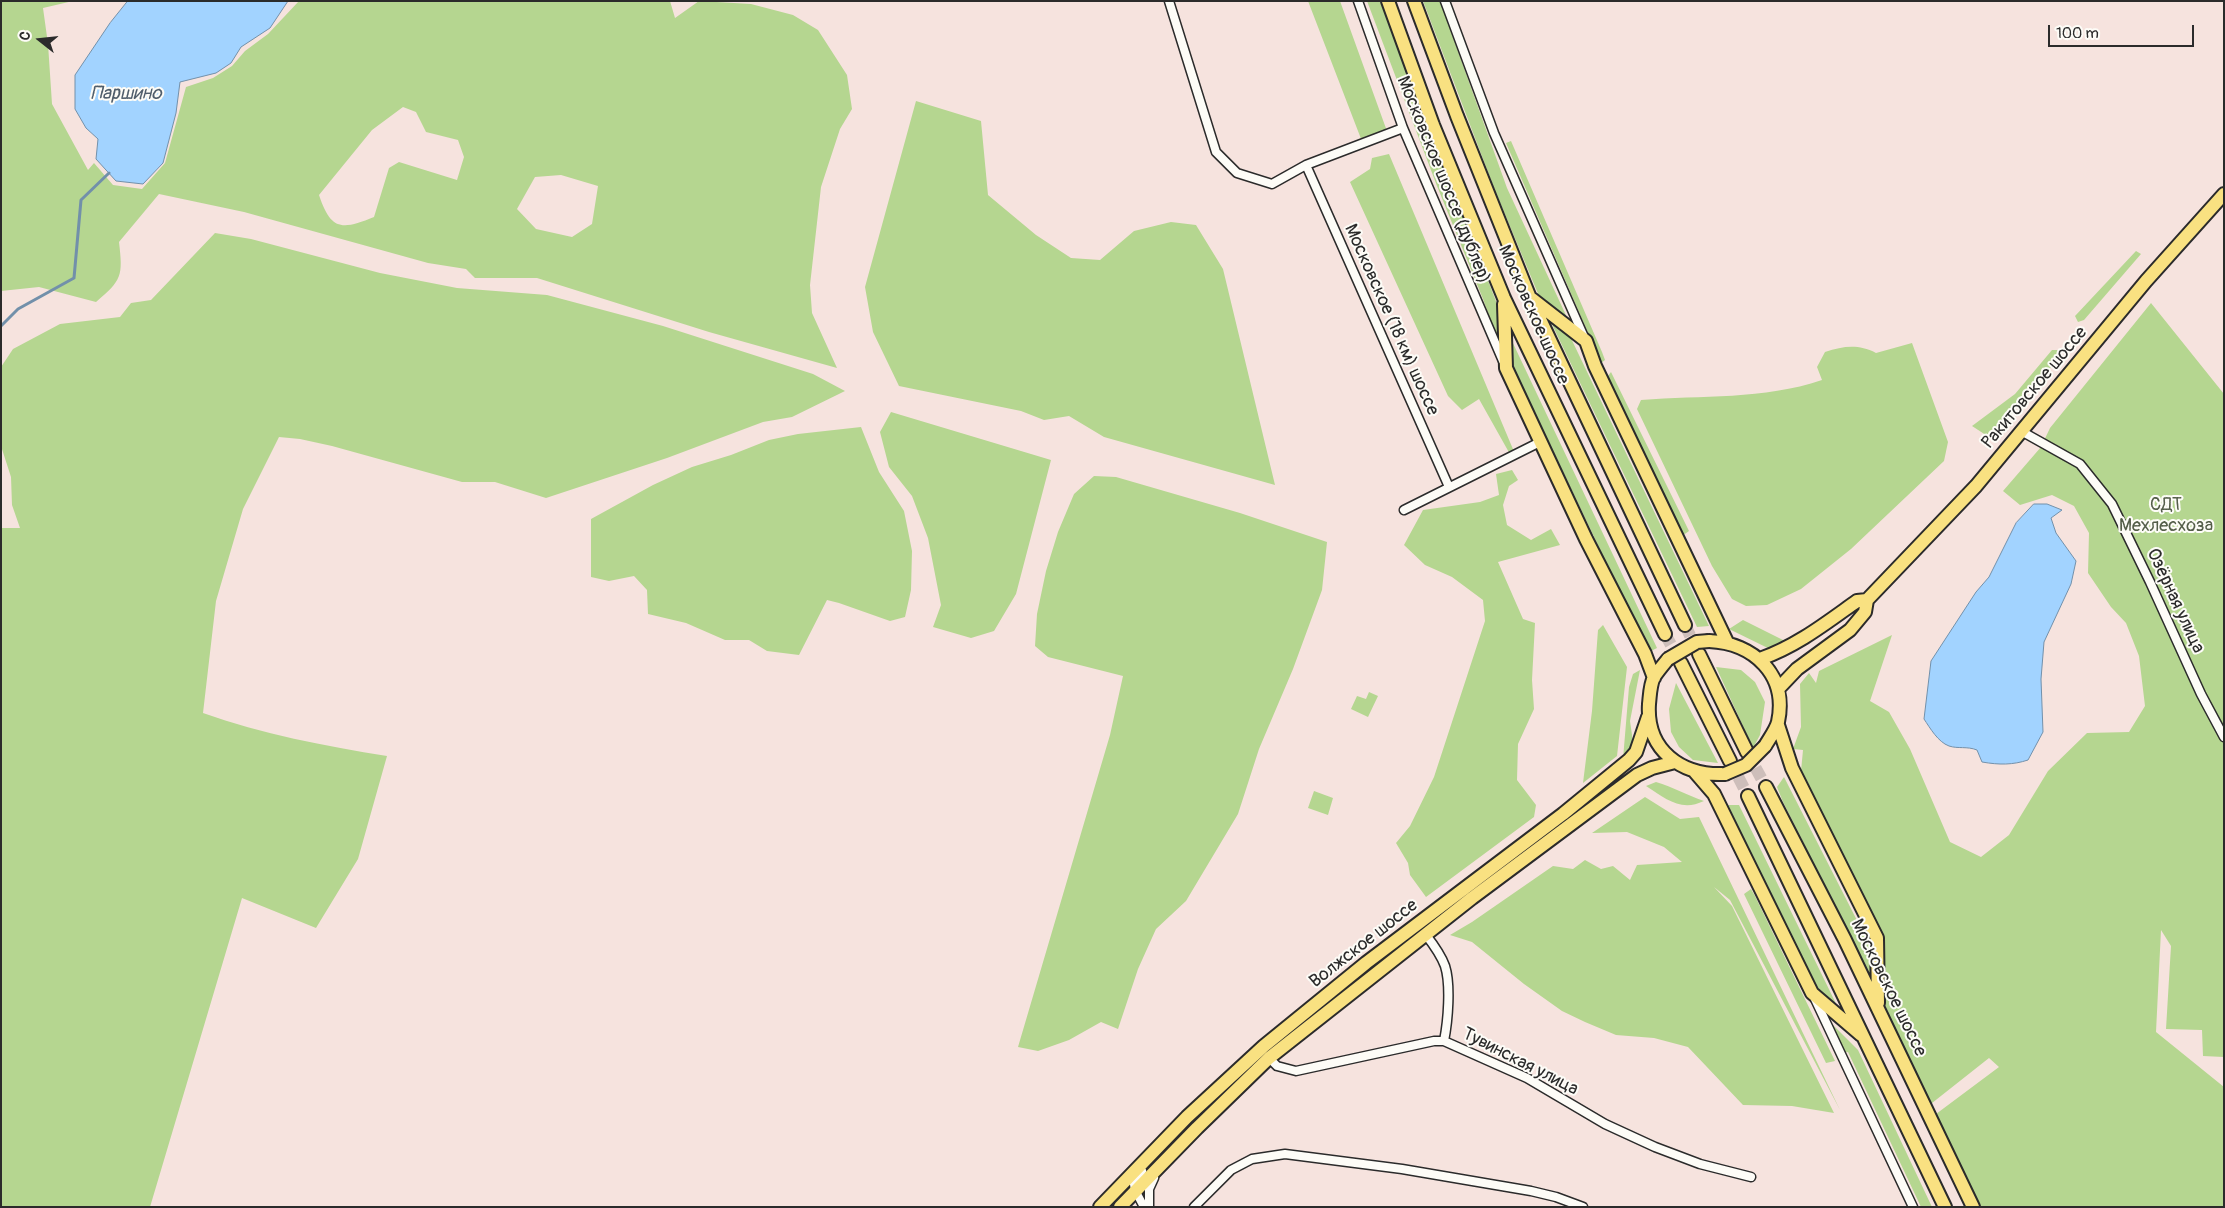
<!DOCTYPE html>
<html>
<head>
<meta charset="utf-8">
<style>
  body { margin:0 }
  #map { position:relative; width:2225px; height:1208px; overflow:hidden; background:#f6e3de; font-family:Pangolin,sans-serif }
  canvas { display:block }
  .frame { position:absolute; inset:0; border:2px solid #2b2b2b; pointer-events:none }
  .north { position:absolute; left:15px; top:15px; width:50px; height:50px; -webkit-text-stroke:4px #fdfcf7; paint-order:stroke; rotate:286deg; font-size:14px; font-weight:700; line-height:20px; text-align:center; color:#2b2b2b }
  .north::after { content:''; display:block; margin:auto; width:18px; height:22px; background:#2b2b2b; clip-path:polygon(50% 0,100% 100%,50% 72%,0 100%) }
  .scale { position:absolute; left:2048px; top:25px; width:146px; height:22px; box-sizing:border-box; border:2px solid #2b2b2b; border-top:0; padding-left:6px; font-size:15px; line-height:18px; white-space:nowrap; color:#2b2b2b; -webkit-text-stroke:4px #fdfcf7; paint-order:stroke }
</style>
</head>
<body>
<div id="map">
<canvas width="2225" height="1208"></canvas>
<div class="frame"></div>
<div class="north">С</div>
<div class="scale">100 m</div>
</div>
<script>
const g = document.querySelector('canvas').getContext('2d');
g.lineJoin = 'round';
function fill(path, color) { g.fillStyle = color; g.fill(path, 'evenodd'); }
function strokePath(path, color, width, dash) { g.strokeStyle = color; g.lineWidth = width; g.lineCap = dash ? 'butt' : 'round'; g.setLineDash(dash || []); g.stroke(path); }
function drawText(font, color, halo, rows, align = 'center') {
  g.font = font + ' Pangolin,sans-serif'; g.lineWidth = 4; g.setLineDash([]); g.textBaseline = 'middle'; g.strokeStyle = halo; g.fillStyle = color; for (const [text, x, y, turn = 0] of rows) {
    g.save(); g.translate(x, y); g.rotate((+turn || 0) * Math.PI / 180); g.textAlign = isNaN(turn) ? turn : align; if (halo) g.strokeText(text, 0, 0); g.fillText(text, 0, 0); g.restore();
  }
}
const green = new Path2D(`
  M1,1H73L43,8L48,44L52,104L88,170L94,163L113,185L142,189L165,163L186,87L213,78L232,66L245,51L268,34L299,1H670L675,18L699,1L751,4L793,15L818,30L847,75L852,109L840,129L821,187L810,285L812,313L837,368L709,332L537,278H475L466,269L428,263L244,212L159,194L119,242C123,276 122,280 96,302L39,287L1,291ZM403,107L416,112L426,132L458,140L464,157L457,180L399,162L389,168L374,217C342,230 331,231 319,195L372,130ZM561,175L598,186L592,224L572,237L536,229L517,209L535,177Z
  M1308,1H1340L1388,134L1363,144Z
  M1367,1H1380L1499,309L1502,353L1483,299L1437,186Z
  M1423,1H1440L1507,188L1571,326L1539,296L1494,188Z
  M916,101L981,121L988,195L1036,235L1071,258L1100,260L1134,231L1171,222L1196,225L1223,269L1275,485L1104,437L1069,416L1044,420L1021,411L899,386L873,332L865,287Z
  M1511,141L1602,352L1605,360L1601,363L1506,143Z
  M1389,154L1515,454L1511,456L1479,399L1462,410L1448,396L1350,182L1370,169L1372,158Z
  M215,233L251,239L380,273L457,288L547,295L663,326L813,374L845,391L792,417L763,422L667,458L546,498L495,482H462L332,446L300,439L279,437L243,509L216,601L203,713C262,734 325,746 387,756L358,859L316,928L242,898L150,1207H1V528H20L12,505L11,477L1,446V367L13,349L60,324L120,317L131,303L151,300Z
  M2136,251L2141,254L2084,320L2078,322L2075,316Z
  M2151,303L2224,394V1057L2203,1056L2202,1030L2166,1029L2171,946L2161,930L2156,1032L2224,1087V1207H1973L1932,1117L1999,1067L1989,1058L1927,1107L1878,1008L1877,938L1800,782L1803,750L1793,749L1801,727L1800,684L1809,673L1816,683L1819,671L1892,635L1870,701L1889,712L1910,749L1950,842L1981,857L2009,835L2048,771L2087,733L2129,732L2145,706L2139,656L2126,623L2111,607L2088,573L2089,533L2074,506L2052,495L2020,505L2003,491L2041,447L2050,428Z
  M1548,316L1567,330L1709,626L1697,627Z
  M1511,339L1657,648L1649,652L1512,365Z
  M1912,343L1948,442L1944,461L1851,549L1801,589L1767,605L1746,606L1732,599L1712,566L1637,409L1641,400C1702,395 1763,400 1822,380L1817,367L1825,352C1844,346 1858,344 1876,353Z
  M2052,350H2060L2059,358L2015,409L1995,441L1972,426L2015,394Z
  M1611,372L1689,531L1682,536L1608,376Z
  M891,412L1051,460L1016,594L994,631L971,638L933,627L941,605L928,538L912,496L889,467L880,432Z
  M861,427L879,472L904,511L912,551L911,590L905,617L890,621L839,603L827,600L799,655L767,651L749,640H725L686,623L648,614L647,590L634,576L609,581L591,577V519L653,485L692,467L731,455L769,440L798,434Z
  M1512,470L1518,480L1509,486L1503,505L1507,525L1531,540L1551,529L1560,545L1498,562L1523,619L1535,623L1532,680L1534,709L1518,744L1517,780L1536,805L1534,817L1426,897L1410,875L1408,863L1396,843L1410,826L1434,777L1485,621L1483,600L1452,577L1425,565L1404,545L1423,510L1480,502L1499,495L1496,474Z
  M1094,476L1116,477L1240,513L1327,542L1322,590L1293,669L1259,749L1238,814L1186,901L1156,929L1138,969L1118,1029L1101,1022L1069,1040L1038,1051L1018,1047L1110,735L1123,676L1048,657L1035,646L1037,614L1046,571L1058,532L1074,494Z
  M1743,620L1789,643L1778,653L1729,629Z
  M1603,625L1627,667L1617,756L1583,783L1592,711L1598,630Z
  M1716,667L1741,670L1755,682L1765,702L1760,735L1753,748Z
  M1640,670L1630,721L1632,735V758L1623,759L1629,687L1633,674Z
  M1676,683L1718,763L1693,760L1679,747L1671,732L1669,709Z
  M1369,692L1378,696L1368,717L1351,709L1357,696L1366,699Z
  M1784,777L1870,946L1871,978L1783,802L1777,787Z
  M1656,782C1673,787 1687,795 1704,801C1681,812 1666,799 1646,786Z
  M1314,791L1333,798L1328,815L1308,808Z
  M1645,797L1680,819L1699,817L1840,1110L1730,900L1714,887L1732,906L1834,1113L1792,1106L1743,1105L1688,1047L1654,1038L1616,1035L1585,1022L1562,1011L1524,984L1472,942L1450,935L1472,922L1553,866L1573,869L1585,860L1601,869L1613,866L1630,880L1637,865L1682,862L1664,847L1627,832L1592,833Z
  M1728,805H1739L1844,1020L1820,1000Z
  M1751,889L1755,896L1835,1061L1826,1063L1744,894Z
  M1831,1023L1858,1050L1932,1207H1921L1848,1052L1843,1053Z`);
const water = new Path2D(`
  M128,1H288L270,28L241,47L231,63L216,73L180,82L176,113L163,163L143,184L116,181L96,159L98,139L86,128L75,109V75L110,23Z
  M2034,504H2047L2062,510L2051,518L2056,533L2076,561L2071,584L2044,642L2041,679L2043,732L2028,760C2013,765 1999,765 1982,762L1977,750C1967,746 1958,749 1949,746C1938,742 1930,728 1924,719L1931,661L1976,592L1989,577L2016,523Z`);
const stream = new Path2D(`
  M1,326L18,309L74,278L81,200L109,173`);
const primaryTunnel = new Path2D(`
  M1685,625L1698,652
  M1665,634L1681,663
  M1747,752L1766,787
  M1730,761L1748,796`);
const street = new Path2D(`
  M1169,1L1216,152L1237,173L1272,184L1306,165L1403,128
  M1358,1L1403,128L1503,361
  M1445,1L1494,133L1584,337
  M1306,165L1449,487
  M2021,431L2080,464L2112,504L2150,582L2201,694L2224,737
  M1404,510L1540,442
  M1426,935C1433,944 1441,955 1445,966C1451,985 1448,1021 1444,1041
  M1815,999L1913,1207
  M1269,1058L1277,1066L1296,1071L1434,1041H1444L1527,1078L1605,1124L1655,1147L1700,1164L1751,1177
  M1142,1171L1134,1184L1135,1190L1144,1207
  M1149,1207V1189L1154,1178
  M1194,1207L1231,1170L1252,1159L1285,1154L1402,1169L1531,1191L1556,1197L1583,1207`);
const primary = new Path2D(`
  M1388,1L1433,125L1504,298L1665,634
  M1414,1L1457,116L1530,298L1685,625
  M1532,299L1586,341L1595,366L1727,642
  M1504,304L1506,368L1586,539L1645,654L1654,678
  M1709,641C1754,643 1788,675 1778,722C1776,730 1769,739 1765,746
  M1699,654L1747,752
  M1668,659C1663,665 1658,671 1654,677C1650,685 1650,695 1649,704C1646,750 1681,776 1725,774
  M1760,659C1797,646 1826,623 1857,601L1867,600
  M1681,663L1730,761
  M1778,689L1797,669L1850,630L1865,612L1867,600L1976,486L2146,281L2224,194
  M1778,725L1792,768L1877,938L1878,1003
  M1695,772L1714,794L1812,993L1861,1035
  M1766,787L1845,940L1973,1207
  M1748,796L1945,1207
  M1100,1207L1187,1117L1264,1046L1366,963L1563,814L1629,760L1636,752L1648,717
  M1120,1207L1197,1128L1269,1058L1472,898L1637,775L1652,768L1675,762`);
const primaryBridge = new Path2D(`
  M1668,659L1697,642L1709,641
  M1725,774L1746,765L1765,746`);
const streetNames = [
  ["Московское шоссе (дублер)",1443,180,68],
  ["Московское шоссе",1533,315,66],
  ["Московское (18 км) шоссе",1391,320,66],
  ["Ракитовское шоссе",2035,388,-50],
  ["Озёрная улица",2175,601,65],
  ["Волжское шоссе",1364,944,-38],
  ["Московское шоссе",1888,988,64],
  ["Тувинская улица",1520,1062,27]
];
const parkNames = [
  ["СДТ",2166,505],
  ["Мехлесхоза",2166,526]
];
const waterNames = [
  ["Паршино",126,94]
];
fill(green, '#b5d690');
fill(water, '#a2d3ff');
strokePath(water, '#7290aa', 1);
strokePath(stream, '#7290aa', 3);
strokePath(primaryTunnel, '#cdbeba', 12, [12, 6]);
strokePath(street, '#2b2b2b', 11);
strokePath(primary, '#2b2b2b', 16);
strokePath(street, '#fdfcf7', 8);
strokePath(primary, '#f9e181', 12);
strokePath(primaryBridge, '#2b2b2b', 16, []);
strokePath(primaryBridge, '#f9e181', 12);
drawText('18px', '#2b2b2b', '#fdfcf7', streetNames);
drawText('18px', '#545e49', '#fdfcf7', parkNames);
drawText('italic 19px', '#4f5d6b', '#fdfcf7', waterNames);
</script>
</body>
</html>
